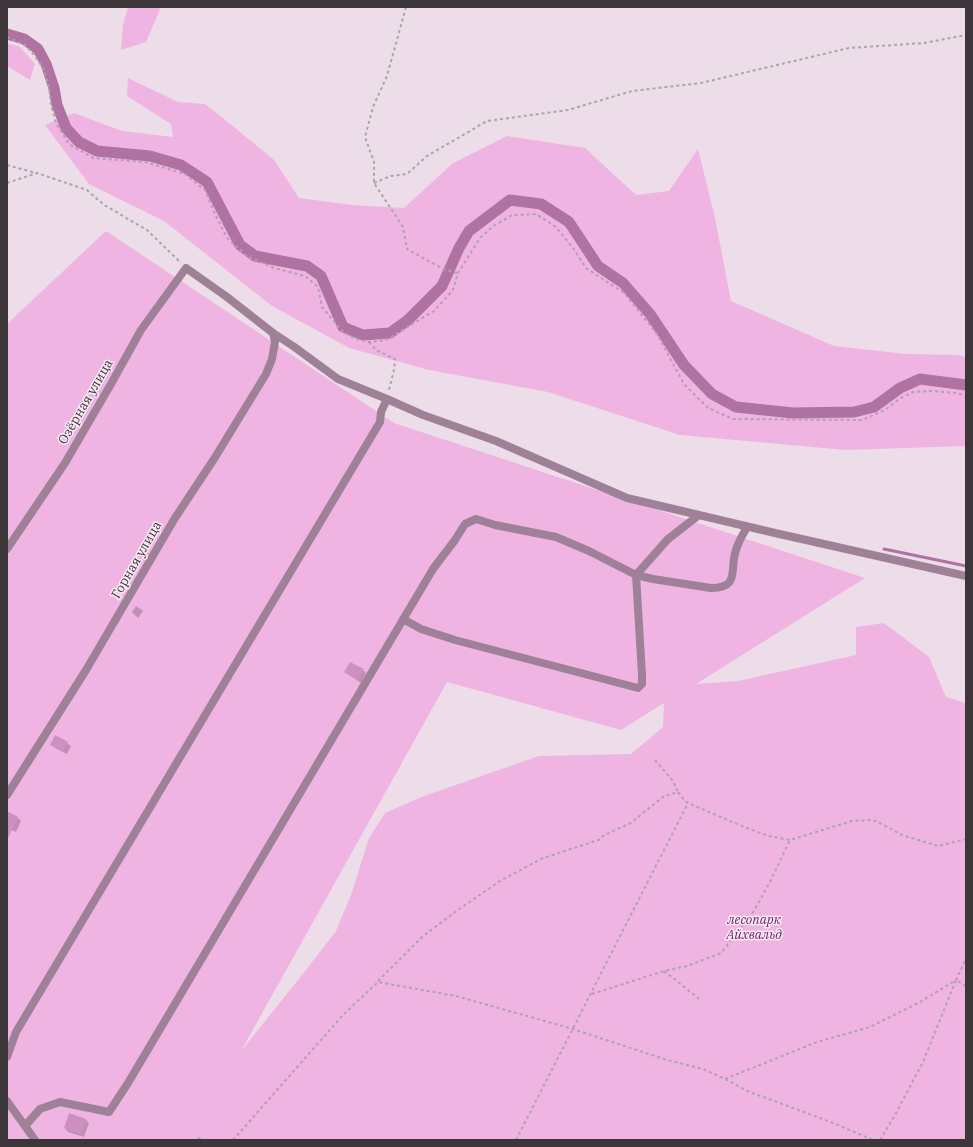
<!DOCTYPE html>
<html>
<head>
<meta charset="utf-8">
<style>
  body { margin:0 }
  #map { position:relative; width:973px; height:1147px; overflow:hidden; background:#eddde9; font-family:"IBM Plex Serif",serif }
  canvas { display:block }
  .frame { position:absolute; inset:0; border:8px solid #3c363b; pointer-events:none }
</style>
</head>
<body>
<div id="map">
<canvas width="973" height="1147"></canvas>
<div class="frame"></div>
</div>
<script>
const g = document.querySelector('canvas').getContext('2d');
g.lineJoin = 'round';
function fill(path, color) { g.fillStyle = color; g.fill(path, 'evenodd'); }
function strokePath(path, color, width, dash) { g.strokeStyle = color; g.lineWidth = width; g.lineCap = dash ? 'butt' : 'round'; g.setLineDash(dash || []); g.stroke(path); }
function drawText(font, color, halo, rows, align = 'center') {
  g.font = font + ' "IBM Plex Serif",serif'; g.lineWidth = 3; g.setLineDash([]); g.textBaseline = 'middle'; g.strokeStyle = halo; g.fillStyle = color; for (const [text, x, y, turn = 0] of rows) {
    g.save(); g.translate(x, y); g.rotate((+turn || 0) * Math.PI / 180); g.textAlign = isNaN(turn) ? turn : align; if (halo) g.strokeText(text, 0, 0); g.fillText(text, 0, 0); g.restore();
  }
}
const green = new Path2D(`
  M128,7H161L146,42L121,50L123,25Z
  M7,43L20,47L35,64L30,80L7,66Z
  M128,78L178,102L205,104L223,118L274,160L299,198L352,205L404,208L453,163L507,136L585,148L636,195L669,191L698,149L715,218L731,301L834,346L907,354L958,355L966,357V446L845,450L680,435L548,392L429,370L349,348L272,306L164,221L89,184L45,125L74,113L122,131L173,137L171,124L127,96Z
  M106,231L394,423L865,578L696,684L738,681L856,655V627L884,623L929,657L946,697L966,703V1140H7V324ZM447,682L621,730L664,703L663,727L631,754L539,756L424,796L385,813L369,838L351,895L336,931L306,970L241,1051Z`);
const shadow = new Path2D(`
  M136,606L143,611L138,618L132,612Z
  M363,670L366,673L361,683L345,672Z
  M67,743L71,746L67,754L55,748L52,744Z
  M7,813L18,818L21,821L16,832L7,828Z
  M85,1119L89,1123L84,1137L68,1132L65,1128Z`);
const stream = new Path2D(`
  M884,549L966,566`);
const canal = new Path2D(`
  M7,34L24,39L38,49L46,64L54,88L57,105L66,128L79,142L97,151L150,156L181,165L207,182L240,245L255,256L307,266L321,276L343,327L363,335L390,333L408,320L442,286L459,248L469,231L510,200L541,204L569,222L598,266L623,283L650,314L684,365L712,394L736,407L793,413L854,412L874,407L900,388L920,379L966,385`);
const building = new Path2D(`
  M350,662L364,669L357,680L344,672Z
  M55,735L68,742L63,751L50,745Z
  M7,811L18,817L7,840Z
  M69,1113L86,1119L80,1134L64,1128Z`);
const path = new Path2D(`
  M406,7L387,76L373,107L365,137L374,162V183L403,227L407,249L443,269L458,273
  M7,37L25,45L35,56L44,70L49,87L51,105L56,123L69,144L93,158L145,162L185,174L205,190L215,214L227,238L247,256L274,268L305,276L318,287L322,307L343,332L356,339L369,342L386,340L434,311L453,290L458,273L480,238L492,227L512,215L536,214L556,227L573,248L586,268L624,293L657,334L684,384L708,408L733,419L862,420L885,410L899,399L913,392L931,391L957,393L966,396
  M7,165L36,173
  M7,183L37,173L87,190L104,205L147,230L181,263
  M374,183L391,176L407,174L427,156L487,121L568,110L632,91L701,83L849,48L924,43L966,35
  M369,342L376,350L395,359L394,370L389,390
  M655,760L673,781L678,792
  M664,971L702,1001
  M378,981L422,937L455,912L500,881L541,859L601,839L604,835L631,823L664,796L678,792L684,800L688,803L744,827L769,836L790,840L852,821L868,820L876,821L902,835L938,846L966,839
  M592,994L664,971L687,966L721,953L754,911L771,880L790,840
  M725,1079L817,1042L870,1027L920,1002L956,980L966,959
  M198,1138L202,1140
  M233,1140L344,1014L378,982L456,996L573,1029L667,1060L703,1069L725,1079L747,1091L831,1122L873,1140
  M516,1140L688,803
  M880,1140L895,1115L923,1062L956,980L966,986`);
const street = new Path2D(`
  M7,549L65,463L111,384L141,330L186,268L227,297L273,333L293,346L338,379L387,399L423,415L496,441L627,498L775,533L966,576
  M403,619L421,629L455,640L638,688L642,684V675L636,575L653,579L711,588C741,588 729,569 736,550C738,542 743,534 747,527
  M7,795L86,670L175,518L214,459L266,374L272,359L275,342L273,333
  M7,1057L16,1032L380,422L381,412L387,399
  M7,1101L35,1140
  M25,1126L40,1109L60,1102L109,1112L128,1083L433,569L455,540L465,524L476,519L495,525L556,537L589,551L636,575L668,539L699,515`);
const streetNames = [
  ["Озёрная улица",86,402,-60],
  ["Горная улица",137,560,-60]
];
const parkNames = [
  ["лесопарк",754,920],
  ["Айхвальд",754,935]
];
fill(green, '#f0b4e2');
fill(shadow, '#0003');
strokePath(stream, '#b071a3', 3);
strokePath(canal, '#b071a3', 11);
fill(building, '#d08fc2');
strokePath(path, '#aea2ab', 2, [3, 3]);
strokePath(street, '#9e8197', 8);
drawText('13px', '#3c363b', '#fbebf7', streetNames);
drawText('italic 13px', '#6a1d5f', '#fbebf7', parkNames);
</script>
</body>
</html>
